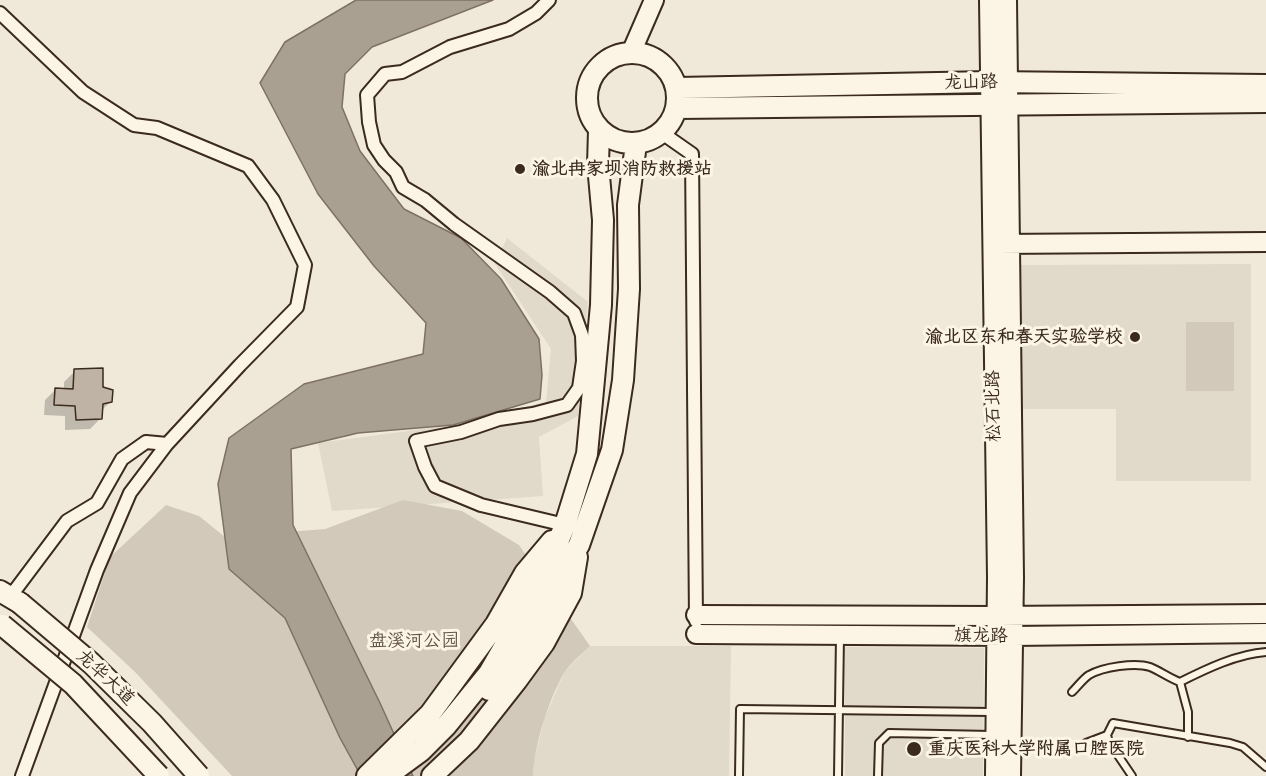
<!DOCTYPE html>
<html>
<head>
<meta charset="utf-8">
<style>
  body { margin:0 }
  canvas { display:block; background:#f0e9d9 }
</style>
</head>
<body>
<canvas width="1266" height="776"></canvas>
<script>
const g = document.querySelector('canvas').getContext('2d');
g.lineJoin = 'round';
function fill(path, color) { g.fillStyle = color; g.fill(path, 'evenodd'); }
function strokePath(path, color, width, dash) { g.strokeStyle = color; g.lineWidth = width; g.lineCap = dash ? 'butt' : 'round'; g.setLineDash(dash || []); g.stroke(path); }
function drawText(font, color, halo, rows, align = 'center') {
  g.font = font + ' Itim,"LXGW WenKai TC",sans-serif'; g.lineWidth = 6; g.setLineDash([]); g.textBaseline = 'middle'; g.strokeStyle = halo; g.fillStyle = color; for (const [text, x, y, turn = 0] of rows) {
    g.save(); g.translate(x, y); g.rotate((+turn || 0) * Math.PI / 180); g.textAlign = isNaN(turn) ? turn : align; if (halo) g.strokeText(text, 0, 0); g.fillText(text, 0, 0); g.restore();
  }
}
const built = new Path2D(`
  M507,238L588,302L578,416L539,437L543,496L332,511L318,443L453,425L546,402L551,349L495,264Z
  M1251,264V481H1116V409H1020L1019,265Z
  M590,646H731L729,776H533L534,761L545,717L565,671Z
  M845,647L984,648L983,776H845Z`);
const green = new Path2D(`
  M1186,322H1234V391H1186Z
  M403,500L462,511L519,545L590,646C582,654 570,663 564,673C549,699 534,746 533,776H232L135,672L87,627L110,557L166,505L199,516L225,537L325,529Z`);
const water = new Path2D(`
  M356,0H493L372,47L345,74L342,107L360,151L404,209L461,238L501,279L539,339L542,375L540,399L453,425L358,433L291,449L293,525L380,703L413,776H361L340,738L285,618L229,569L218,484L229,438L304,384L423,354L426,323L374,266L318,194L260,83L285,42Z`);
const shadow = new Path2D(`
  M75,371L102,388L110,402L101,411V418L90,429L65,430V416L44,415L45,400L55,390H64V382Z`);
const building = new Path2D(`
  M103,368V387L113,390L112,402L103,404L102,419L76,420L75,406L54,405L55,388L73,389L74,369Z`);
const lane = new Path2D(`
  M1180,682L1188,712V737
  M1072,692C1078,686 1083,679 1089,675C1103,667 1135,662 1150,667C1160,671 1169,678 1180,682C1206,669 1237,654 1266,652
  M1086,743L1107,735
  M739,776L740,709L992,712
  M838,776L840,636
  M878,776L879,743L889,733L992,735
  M1132,776L1109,742L1107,735L1113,723L1230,743L1243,747L1266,767`);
const street = new Path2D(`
  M549,0L536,13L509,29L450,47L402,72L385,74L367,95L369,122L374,145L384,160L396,172L403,187L425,200L454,224L550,292L574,313L582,335L583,361L579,388L567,405L533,414L499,419L461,432L416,441L425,467L435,486L481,505L565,525
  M0,13L83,92L134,125L157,128L248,166L273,200L305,265L297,307L240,365L167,444L130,493L97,570L22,776
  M662,133L692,154L696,621
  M10,597L67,521L97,503L122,459L146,442L167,444`);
const secondary = new Path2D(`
  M989,0L997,577L995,776
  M1007,0L1014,577L1011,776
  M631,53L654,0
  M998,244L1266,242
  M696,615L996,616L1266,614
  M696,634L1013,636L1266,633`);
const primary = new Path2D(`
  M587 98a45 45 0 1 1 90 0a45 45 0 1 1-90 0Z
  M677,88L990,82L1266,85
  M677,108L1266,102
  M0,591L20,603
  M489,690L508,668L535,629L555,584L579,545L612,450L623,380L629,289L628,205L636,144
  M367,776L430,714L496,624L525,573L552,541
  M387,776L421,751L446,726L489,673L541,583L565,525L587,454L601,305L603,220L598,165L599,130
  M432,776L469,741L517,680L544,643L571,593L577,557`);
const primaryBridge = new Path2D(`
  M20,603L91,663L152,723L199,776
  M2,625L73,684L159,776`);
const markers = [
  [520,169,6,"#3b2a1e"],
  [1135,337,6,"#3b2a1e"],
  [914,749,8,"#3b2a1e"]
];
const streetNames = [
  ["龙山路",971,83,-1],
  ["松石北路",994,406,-91],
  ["旗龙路",981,636],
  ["龙华大道",105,678,43]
];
const poiNames = [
  ["渝北冉家坝消防救援站",532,169],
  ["渝北区东和春天实验学校",1123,337,"right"],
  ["重庆医科大学附属口腔医院",928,749]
];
const parkNames = [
  ["盘溪河公园",414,641]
];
fill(built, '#e1d9c9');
fill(green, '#d2c9ba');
fill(water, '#aaa091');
strokePath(water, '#7e7163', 1.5);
fill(shadow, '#0003');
fill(building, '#beb3a4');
strokePath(building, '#3b2a1e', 1.5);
strokePath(lane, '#3b2a1e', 10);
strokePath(street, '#3b2a1e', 16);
strokePath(secondary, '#3b2a1e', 22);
strokePath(primary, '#3b2a1e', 24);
strokePath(lane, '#fcf5e5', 6);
strokePath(street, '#fcf5e5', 12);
strokePath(secondary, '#fcf5e5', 18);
strokePath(primary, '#fcf5e5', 20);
strokePath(primaryBridge, '#3b2a1e', 24, []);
strokePath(primaryBridge, '#fcf5e5', 20);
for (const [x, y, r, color] of markers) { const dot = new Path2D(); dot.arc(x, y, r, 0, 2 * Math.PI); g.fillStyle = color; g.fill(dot); strokePath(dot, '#fcf5e5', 2); }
drawText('18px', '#3b2a1e', '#fcf5e5', streetNames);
drawText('bold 18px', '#3b2a1e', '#fcf5e5', poiNames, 'left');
drawText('18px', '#615245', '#fcf5e5', parkNames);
</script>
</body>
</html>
